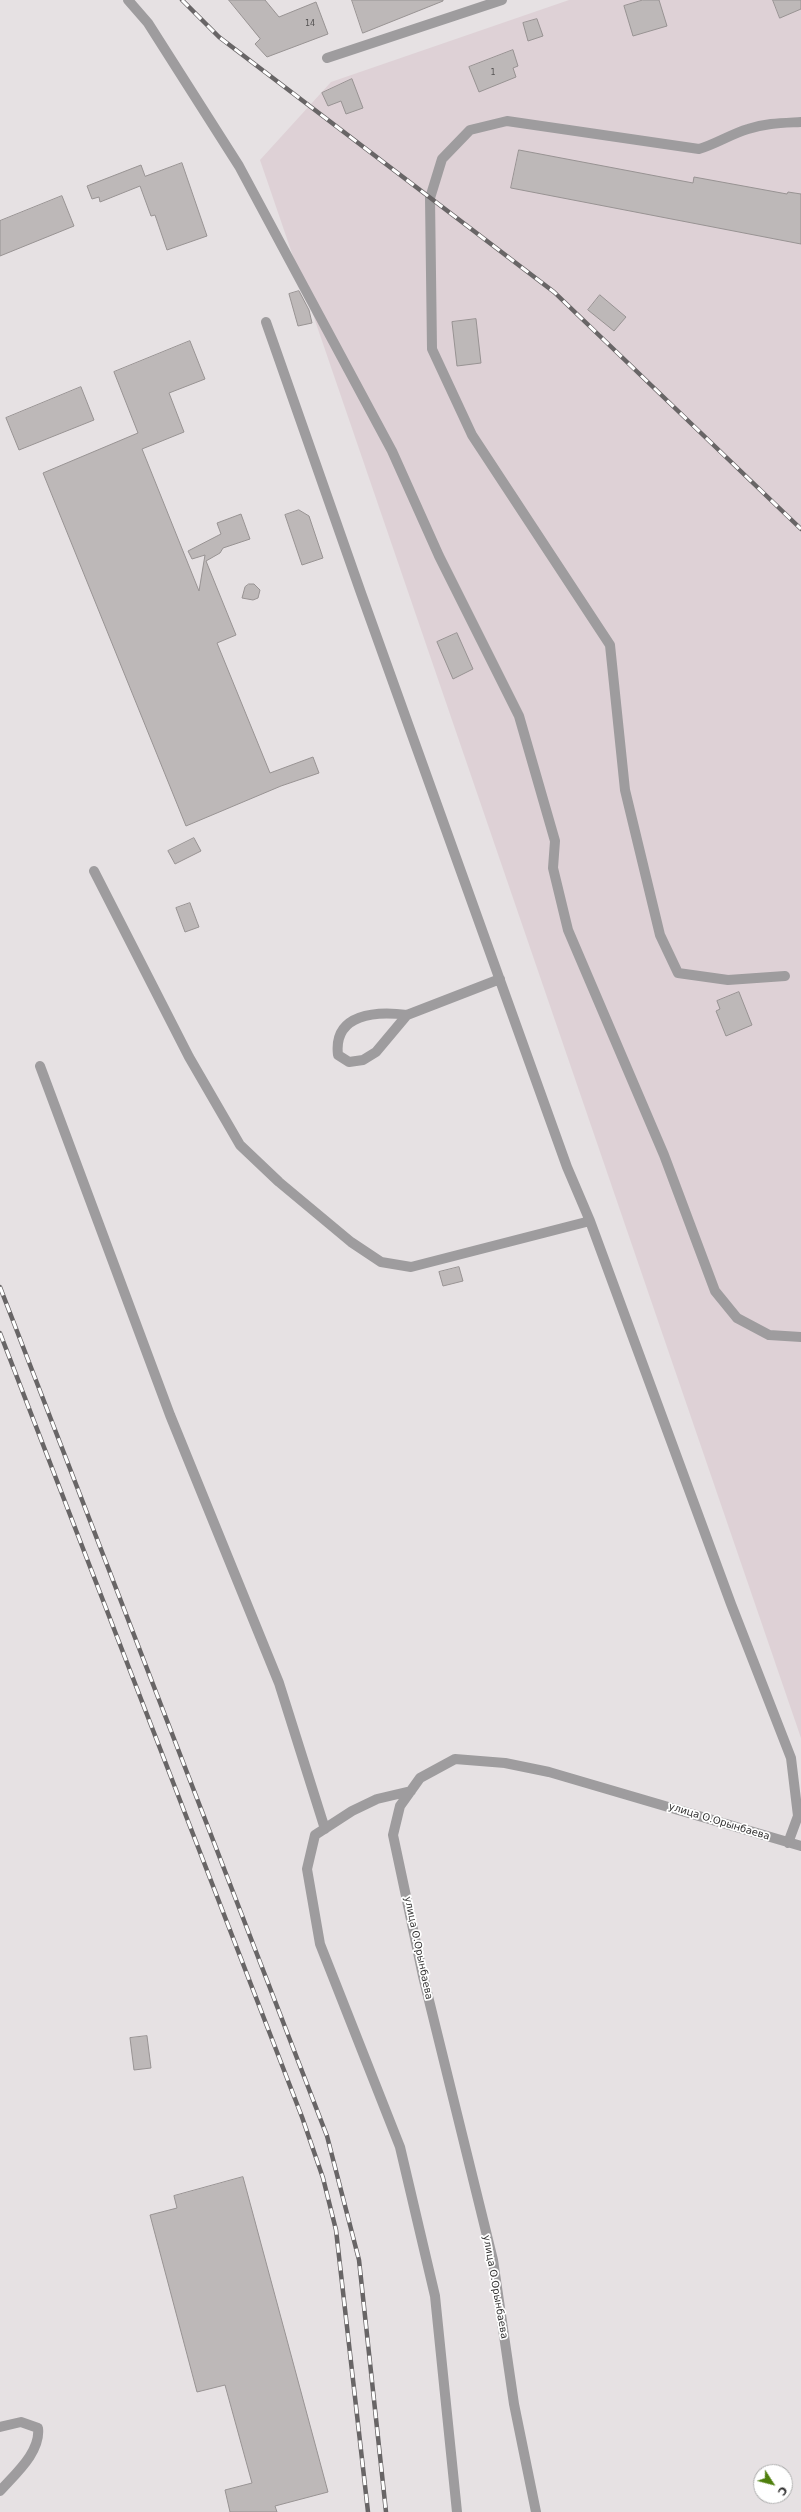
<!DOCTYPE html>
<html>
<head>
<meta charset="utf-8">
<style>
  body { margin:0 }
  #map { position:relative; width:801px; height:2512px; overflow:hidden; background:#e6e1e3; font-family:"DejaVu Sans",sans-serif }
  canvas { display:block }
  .north { position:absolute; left:753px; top:2464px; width:40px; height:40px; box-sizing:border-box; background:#fff; border:1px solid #adadad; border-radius:50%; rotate:126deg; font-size:11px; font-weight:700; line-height:16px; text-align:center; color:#323131 }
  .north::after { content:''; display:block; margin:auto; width:14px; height:18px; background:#4f7f0d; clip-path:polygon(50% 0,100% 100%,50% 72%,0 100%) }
</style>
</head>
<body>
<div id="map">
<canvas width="801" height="2512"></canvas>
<div class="north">С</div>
</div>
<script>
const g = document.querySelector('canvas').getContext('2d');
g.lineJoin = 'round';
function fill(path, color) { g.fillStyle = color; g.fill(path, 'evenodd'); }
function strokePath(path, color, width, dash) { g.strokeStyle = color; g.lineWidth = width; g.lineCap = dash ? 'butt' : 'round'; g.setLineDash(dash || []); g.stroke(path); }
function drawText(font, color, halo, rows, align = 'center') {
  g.font = font + ' "DejaVu Sans",sans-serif'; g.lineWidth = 3.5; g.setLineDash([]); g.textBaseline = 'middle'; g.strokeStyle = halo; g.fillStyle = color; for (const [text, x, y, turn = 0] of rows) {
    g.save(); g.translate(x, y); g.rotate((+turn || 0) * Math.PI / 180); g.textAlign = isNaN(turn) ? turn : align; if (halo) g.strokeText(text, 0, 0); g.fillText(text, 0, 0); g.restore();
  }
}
const built = new Path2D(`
  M569,0H801V1738L260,160L331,82Z`);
const building = new Path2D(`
  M229,0H265L279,17L316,2L328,34L267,57L255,44L260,39Z
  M352,0H443V1L363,33Z
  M643,0H659L667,26L633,36L624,6Z
  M773,0H801V9L780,18Z
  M537,19L543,36L528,41L523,23Z
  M513,50L518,66L513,68L516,77L479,92L469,67Z
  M352,79L363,108L346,114L341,101L328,106L322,93Z
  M519,150L693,183L694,177L787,194L788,192L801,194V244L511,188Z
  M182,163L207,236L167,250L155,215L151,216L140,186L100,202L99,197L92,199L87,186L141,165L145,176Z
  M62,196L74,226L0,256V221Z
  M299,291L309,310L312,323L298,326L289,294Z
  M600,295L626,317L614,331L588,310Z
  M476,319L481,363L457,366L452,322Z
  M190,341L205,379L169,393L184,432L142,449L199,591L205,555L192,559L188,551L221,534L217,523L241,514L250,539L223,548L220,553L206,561L236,635L217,643L270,773L313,757L319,773L281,786L186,826L43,473L138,433L114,372Z
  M81,387L94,420L19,450L6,418Z
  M299,510L309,516L323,558L302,565L285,515Z
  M249,584H254L260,590L258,598L253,600L242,598L245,587Z
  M457,633L473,669L453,679L437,642Z
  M194,838L201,851L175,864L168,851Z
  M190,903L199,927L185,932L176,908Z
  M739,992L752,1025L726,1036L716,1011L720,1009L717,1001Z
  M459,1267L463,1281L443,1286L439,1272Z
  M147,2036L151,2068L134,2070L130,2038Z
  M243,2177L328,2492L275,2506L277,2512H230L225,2490L252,2483L225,2385L197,2392L150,2215L177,2208L174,2196Z`);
const minor = new Path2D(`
  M128,0L148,23L239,166L392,451L439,556L519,716L555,841L553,868L568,930L664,1155L715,1291L737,1318L769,1335L801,1337
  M327,58L502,0
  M266,322L361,593L567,1167L590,1221L731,1604L791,1758L798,1816L788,1843
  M94,871L189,1057L240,1145L279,1182L351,1242L381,1262L411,1267L590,1221
  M785,976L728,980L678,973L660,935L625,790L610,645L472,435L432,349L430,198L442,159L470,130L507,121L699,149C716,144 731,134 748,129C766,123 783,123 801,122
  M407,1015C377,1011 333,1013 338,1055L349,1062L363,1060L376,1052L407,1015L500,979
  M40,1066L170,1415L279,1683L325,1829
  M411,1791L377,1799L352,1811L315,1835L307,1869L320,1944L400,2147L435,2296L457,2512
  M0,2427L21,2422L38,2428C41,2452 15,2474 0,2491
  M536,2512L514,2404L493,2260L423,1976L393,1835L400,1806L420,1778L455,1759L505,1763L549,1772L801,1846`);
const rail = new Path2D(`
  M182,0L219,37L554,292L801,529
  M0,1287L327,2136L359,2260L386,2512
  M0,1333L302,2117L323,2178L336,2230L368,2512`);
const numberNames = [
  ["14",310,24],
  ["1",493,73]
];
const streetNames = [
  ["улица О.Орынбаева",719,1822,17],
  ["улица О.Орынбаева",418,1948,78],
  ["улица О.Орынбаева",495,2287,80]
];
fill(built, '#ded1d6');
fill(building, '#bdb8b8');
strokePath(building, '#989393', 1);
strokePath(minor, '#9e9c9e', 10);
strokePath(rail, '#686566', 4.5);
strokePath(rail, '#fff', 3, [9]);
drawText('8px', '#555353', null, numberNames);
drawText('10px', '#323131', '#fff', streetNames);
</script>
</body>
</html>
